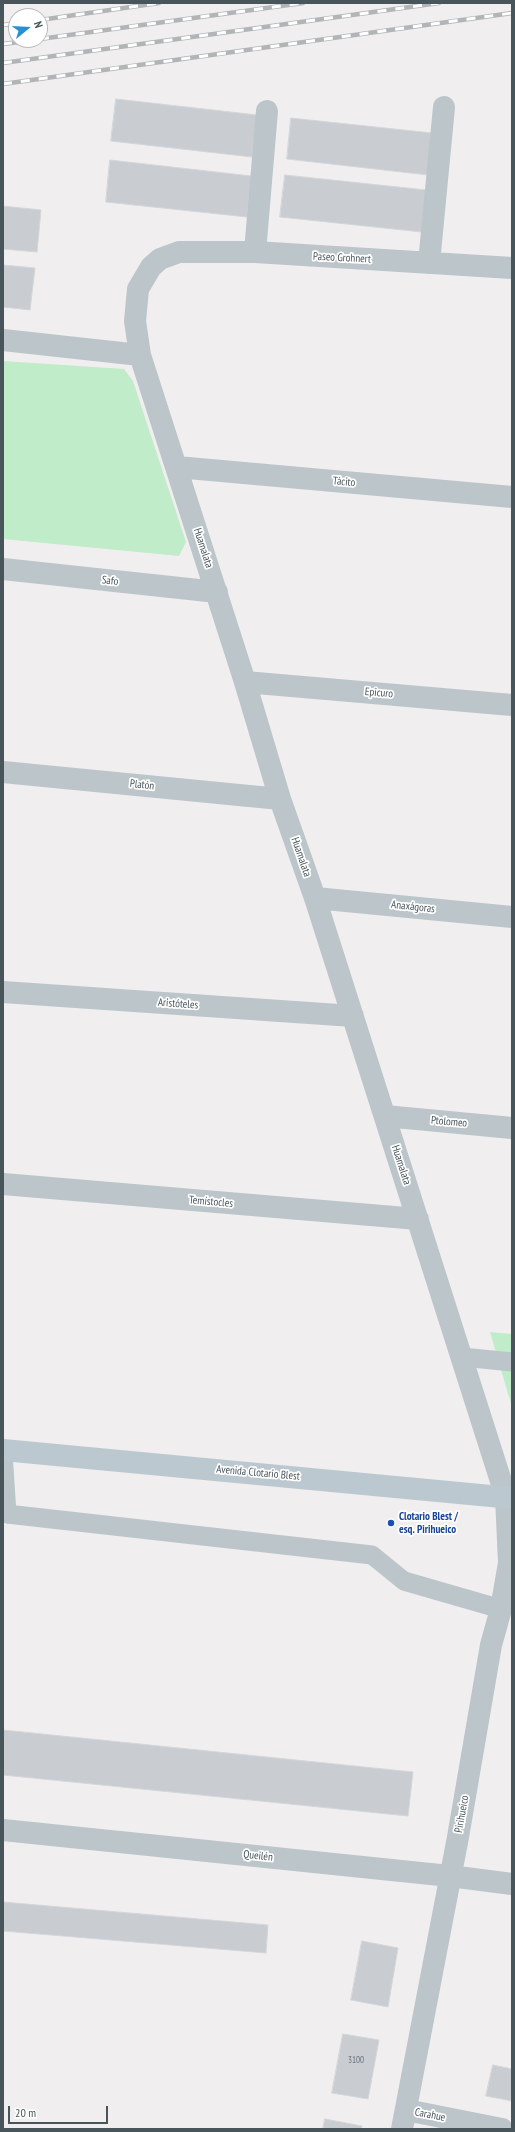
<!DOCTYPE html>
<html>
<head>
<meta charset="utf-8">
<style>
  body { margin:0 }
  #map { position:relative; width:515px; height:2132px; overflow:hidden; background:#f1eeef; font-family:"PT Sans Narrow",sans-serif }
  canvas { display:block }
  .frame { position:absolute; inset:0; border:4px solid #48555a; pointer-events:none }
  .north { position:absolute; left:8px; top:8px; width:40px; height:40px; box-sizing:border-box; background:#fff; border:1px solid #b6bbbd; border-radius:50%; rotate:72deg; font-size:11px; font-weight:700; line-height:16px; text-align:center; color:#48555a }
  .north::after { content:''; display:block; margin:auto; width:14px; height:18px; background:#2690d4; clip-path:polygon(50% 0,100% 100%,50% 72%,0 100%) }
  .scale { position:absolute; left:8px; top:2106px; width:100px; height:18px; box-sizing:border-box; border:2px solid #48555a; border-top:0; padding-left:5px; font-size:12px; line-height:14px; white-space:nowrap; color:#48555a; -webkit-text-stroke:3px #fff; paint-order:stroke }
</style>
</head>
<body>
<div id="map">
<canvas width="515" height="2132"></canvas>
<div class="frame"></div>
<div class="north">N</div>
<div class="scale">20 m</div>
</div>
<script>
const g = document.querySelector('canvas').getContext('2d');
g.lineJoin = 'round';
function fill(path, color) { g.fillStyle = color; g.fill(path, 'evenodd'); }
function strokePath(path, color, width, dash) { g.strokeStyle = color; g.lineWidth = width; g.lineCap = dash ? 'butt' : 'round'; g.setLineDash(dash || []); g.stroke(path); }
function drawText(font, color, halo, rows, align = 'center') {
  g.font = font + ' "PT Sans Narrow",sans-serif'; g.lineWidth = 3.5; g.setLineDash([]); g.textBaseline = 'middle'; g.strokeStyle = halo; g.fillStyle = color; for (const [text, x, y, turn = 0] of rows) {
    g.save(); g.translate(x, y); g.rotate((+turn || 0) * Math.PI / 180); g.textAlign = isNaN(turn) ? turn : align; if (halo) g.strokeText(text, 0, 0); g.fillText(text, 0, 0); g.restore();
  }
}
const green = new Path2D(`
  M3,361L124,369L133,381L186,542L179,556L3,539Z
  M490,1332L512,1334V1407Z`);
const building = new Path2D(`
  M116,99L257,115L252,157L111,141Z
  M291,118L432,133L428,175L287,159Z
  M110,160L251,176L247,217L106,202Z
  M285,175L426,190L422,232L280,217Z
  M3,206L41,210L37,252L3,249Z
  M3,265L35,268L30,310L3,307Z
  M3,1730L413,1772L408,1816L3,1775Z
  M3,1902L268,1925L266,1953L3,1931Z
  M362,1941L398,1948L388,2007L351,2000Z
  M343,2034L379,2040L368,2099L332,2093Z
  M493,2065L512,2069V2101L486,2096Z
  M325,2119L362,2126L361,2129H323Z`);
const service = new Path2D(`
  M462,1357L512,1362
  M3,1452L7,1514L372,1555L404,1581L501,1609`);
const minor = new Path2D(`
  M255,252L267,111
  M429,263L444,107
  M3,340L140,355
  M177,467L512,497
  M3,569L217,592
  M245,682L512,705
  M3,772L280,799
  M315,898L512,917
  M3,992L353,1016
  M385,1116L512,1128
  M3,1184L418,1219
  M3,1830L450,1876L512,1884
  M406,2110L502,2129
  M402,2129L458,1837L491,1645L501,1609L509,1563L506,1497L315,898L280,799L245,682L140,355L135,321L138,289L151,267L160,259L179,252H255L512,268`);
const secondary = new Path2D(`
  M3,1450L512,1498`);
const rail = new Path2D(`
  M40,20L159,3
  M3,25L16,23
  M40,39L303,3
  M3,44L35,40
  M3,63L439,3
  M3,84L512,13`);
const markers = [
  [391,1523,4,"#1a4fb4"]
];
const numberNames = [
  ["3100",356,2060]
];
const streetNames = [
  ["Paseo Grohnert",342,258,3],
  ["Tácito",344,482,5],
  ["Huamalata",203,548,72],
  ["Safo",110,581,6],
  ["Epicuro",379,693,5],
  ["Platón",142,785,6],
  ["Huamalata",301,857,71],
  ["Anaxágoras",413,907,6],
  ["Aristóteles",178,1004,4],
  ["Ptolomeo",449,1122,5],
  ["Huamalata",401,1165,72],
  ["Temístocles",211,1202,5],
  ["Avenida Clotario Blest",258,1473,5],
  ["Pirihueico",462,1814,-80],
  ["Queilén",258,1856,6],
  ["Carahue",430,2115,11]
];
const transitNames = [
  ["Clotario Blest /",399,1517],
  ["esq. Pirihueico",399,1530]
];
fill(green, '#c0ecc9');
fill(building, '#c9ccd0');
strokePath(building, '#d3d6d9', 1);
strokePath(service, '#bbc5ca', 19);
strokePath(minor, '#bbc5ca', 22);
strokePath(secondary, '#bbc8cf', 22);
strokePath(rail, '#b1b5b8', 4.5);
strokePath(rail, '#fff', 3, [9]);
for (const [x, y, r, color] of markers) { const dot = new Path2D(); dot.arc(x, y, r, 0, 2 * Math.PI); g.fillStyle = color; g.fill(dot); strokePath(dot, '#fff', 1.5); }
drawText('9px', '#687378', null, numberNames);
drawText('11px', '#48555a', '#fff', streetNames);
drawText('bold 11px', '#164399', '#fff', transitNames, 'left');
</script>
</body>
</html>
